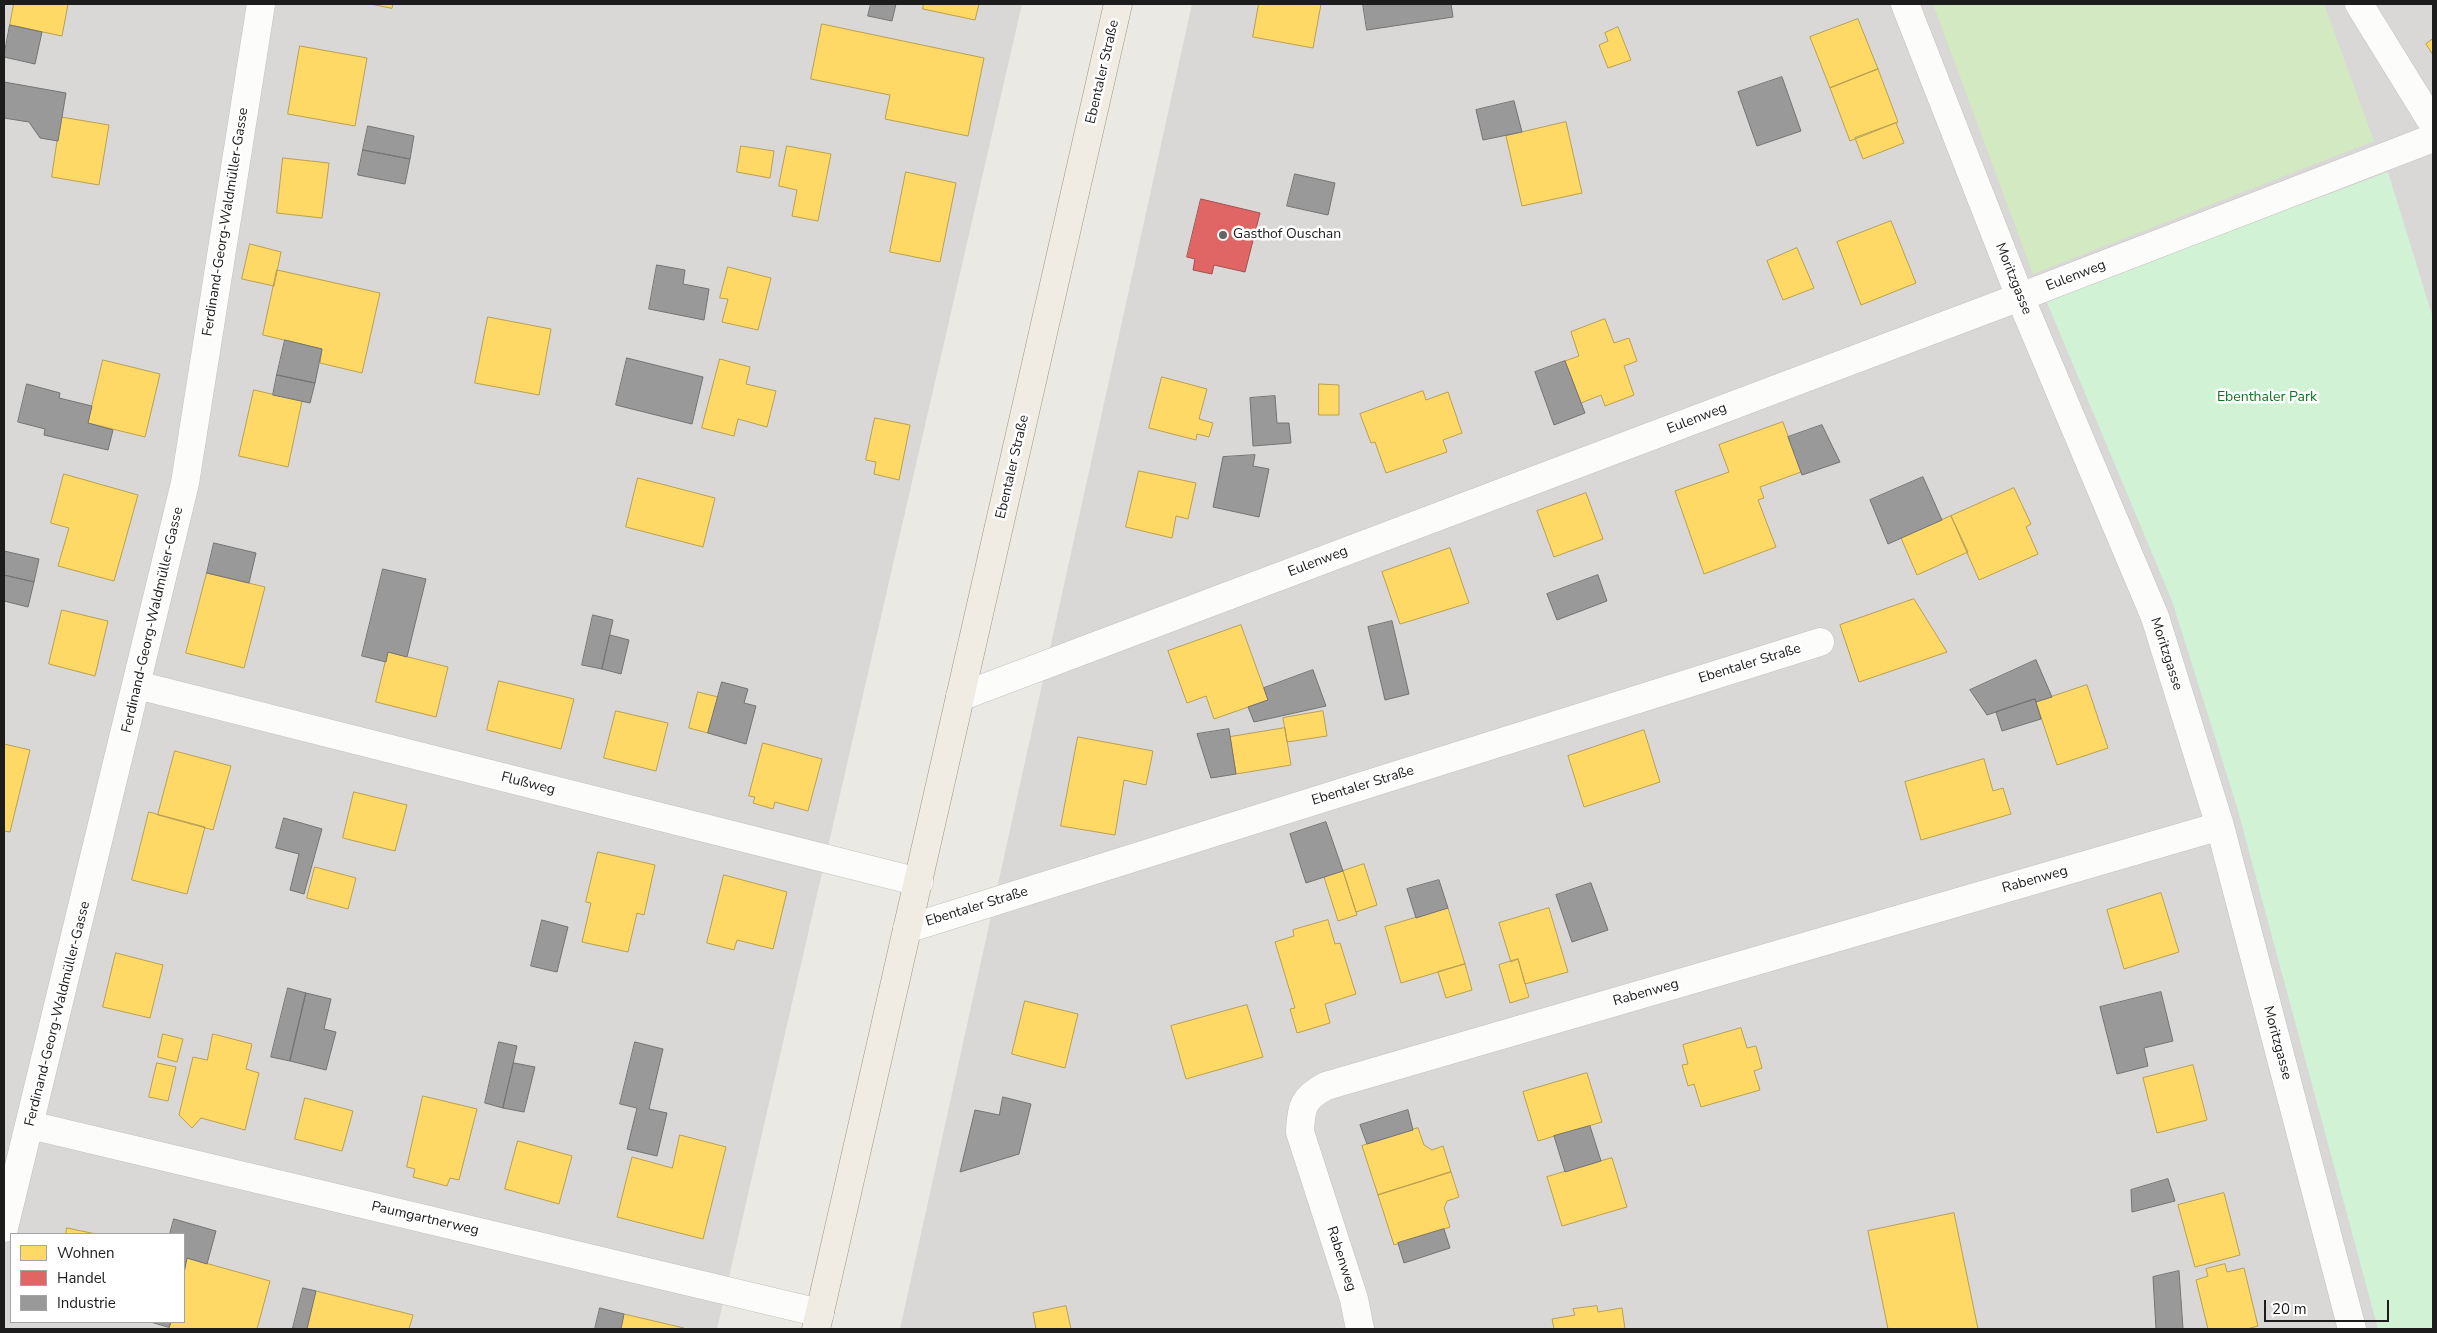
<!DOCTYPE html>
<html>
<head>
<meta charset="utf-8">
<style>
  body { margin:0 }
  #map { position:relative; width:2437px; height:1333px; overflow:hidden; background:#eae9e4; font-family:"Nunito Sans",sans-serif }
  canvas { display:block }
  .frame { position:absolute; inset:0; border:5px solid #1c1c1c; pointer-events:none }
  .legend { position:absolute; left:10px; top:1233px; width:175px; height:90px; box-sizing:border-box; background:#fff; border:1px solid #a4a4a4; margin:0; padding:6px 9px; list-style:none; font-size:15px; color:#1c1c1c }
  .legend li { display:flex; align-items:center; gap:10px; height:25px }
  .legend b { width:25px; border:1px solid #a4a4a4 }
  .scale { position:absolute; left:2264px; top:1300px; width:125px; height:22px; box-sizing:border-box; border:2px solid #1c1c1c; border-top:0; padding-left:6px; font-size:15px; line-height:18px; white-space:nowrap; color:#1c1c1c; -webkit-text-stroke:4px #fff; paint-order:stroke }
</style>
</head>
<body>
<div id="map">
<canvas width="2437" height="1333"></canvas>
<div class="frame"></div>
<ul class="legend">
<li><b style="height:14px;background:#ffd966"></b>Wohnen</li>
<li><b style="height:14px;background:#e06666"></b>Handel</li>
<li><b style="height:14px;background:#999"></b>Industrie</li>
</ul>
<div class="scale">20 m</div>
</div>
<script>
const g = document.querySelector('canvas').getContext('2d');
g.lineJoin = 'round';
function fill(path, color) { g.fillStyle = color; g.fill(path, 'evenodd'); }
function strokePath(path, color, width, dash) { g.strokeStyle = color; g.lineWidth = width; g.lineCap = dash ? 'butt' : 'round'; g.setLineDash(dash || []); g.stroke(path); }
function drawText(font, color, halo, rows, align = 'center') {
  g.font = font + ' "Nunito Sans",sans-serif'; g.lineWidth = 5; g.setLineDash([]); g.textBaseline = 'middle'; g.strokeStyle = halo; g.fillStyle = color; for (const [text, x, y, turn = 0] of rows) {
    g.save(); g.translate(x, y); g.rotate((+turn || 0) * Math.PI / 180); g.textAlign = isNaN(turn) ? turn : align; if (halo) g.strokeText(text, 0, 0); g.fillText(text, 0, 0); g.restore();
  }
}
const residential = new Path2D(`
  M4,4H1022L717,1329H4ZM11,1234H184V1322H11Z
  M1192,4H2433V1329H900Z`);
const grass = new Path2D(`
  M1933,4H2324L2374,141L2033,274Z`);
const park = new Path2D(`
  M2388,172L2433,318V1329H2378L2237,807L2172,601L2046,300Z`);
const homes = new Path2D(`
  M14,4H68L62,36L10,25Z
  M371,4H393L392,8Z
  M924,4H979L975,20L923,9Z
  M1259,4H1321L1313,48L1253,37Z
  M1858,19L1878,69L1830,88L1810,37Z
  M822,24L984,58L968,136L885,119L890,95L811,79Z
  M1618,27L1631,60L1608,68L1599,45L1608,41L1605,33Z
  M2433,39V55L2426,44Z
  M300,46L367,58L355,126L288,114Z
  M1878,69L1898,122L1850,141L1830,88Z
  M61,117L109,125L99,185L52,177Z
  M1566,122L1582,193L1522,206L1506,136Z
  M1896,123L1904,143L1863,159L1855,138Z
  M741,146L774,151L770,178L737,172Z
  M787,146L831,154L818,221L792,216L797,190L779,186Z
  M283,158L329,163L322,218L277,213Z
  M906,172L956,183L940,262L890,252Z
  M1891,221L1916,283L1861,305L1837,242Z
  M250,244L281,252L274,286L242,279Z
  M1797,248L1814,288L1783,300L1767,261Z
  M728,267L771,278L758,330L722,322L728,299L720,298Z
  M277,270L380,293L362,373L320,363L322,349L263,335Z
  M488,317L551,329L539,395L475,383Z
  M1605,319L1614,343L1629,338L1637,361L1624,366L1634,395L1605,406L1601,395L1581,403L1565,361L1579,356L1571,332Z
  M720,359L750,367L746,384L776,391L767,427L738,419L734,436L702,428Z
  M103,360L160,374L145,437L88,423Z
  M1162,377L1207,389L1199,419L1213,423L1209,437L1197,434L1196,440L1149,428Z
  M1319,384L1339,385V415H1319Z
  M254,390L302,401L288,467L239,456Z
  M1423,391L1426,400L1448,392L1462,433L1443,440L1447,452L1386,473L1375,442L1371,443L1360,414Z
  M875,418L910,425L899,480L874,474L876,462L866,460Z
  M1783,422L1801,472L1760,487L1764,498L1758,500L1776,547L1704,574L1675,491L1729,472L1719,445Z
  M1139,471L1196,483L1188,519L1176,516L1172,538L1126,527Z
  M64,474L138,495L114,581L58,566L69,528L51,523Z
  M638,478L715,498L703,547L626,527Z
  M2014,488L2031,524L2026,527L2038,554L1979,580L1951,516Z
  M1586,493L1603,539L1554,557L1537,511Z
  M1951,516L1968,552L1917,575L1901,538Z
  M1450,548L1469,603L1400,624L1382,572Z
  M207,573L265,587L244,668L186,653Z
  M1914,599L1947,652L1859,682L1840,625Z
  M62,610L108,621L95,676L49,664Z
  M1241,625L1268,700L1214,719L1206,696L1187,703L1168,651Z
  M388,652L448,667L436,717L376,702Z
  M499,681L574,699L561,749L487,730Z
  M2087,685L2108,748L2057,765L2036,702Z
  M698,692L718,697L708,733L689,728Z
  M616,711L668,723L656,771L604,758Z
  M1323,711L1327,736L1287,742L1283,718Z
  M1285,728L1291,765L1236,774L1230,737Z
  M1644,730L1660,782L1584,807L1568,756Z
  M1078,737L1153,751L1146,785L1124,780L1115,835L1061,826Z
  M763,743L822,759L808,811L775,802L773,809L753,803L755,797L749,796Z
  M4,744L30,750L10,832L4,831Z
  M175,751L231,766L213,830L158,815Z
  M1984,759L1993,791L2003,788L2011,814L1921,840L1905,782Z
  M354,792L407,805L395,851L343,838Z
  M149,812L205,827L187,894L132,880Z
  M598,852L655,865L644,915L637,913L628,952L582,942L591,903L586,902Z
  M1364,864L1377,905L1356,912L1343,871Z
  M315,867L356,878L348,909L307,898Z
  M1343,871L1357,915L1338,921L1324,877Z
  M724,875L787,892L773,949L737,940L734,950L707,943Z
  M2161,893L2179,952L2124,969L2107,910Z
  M1448,908L1465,964L1401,983L1385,927Z
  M1549,908L1568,972L1525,984L1518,959L1511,962L1499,923Z
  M1328,920L1335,944L1340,943L1356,994L1325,1004L1330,1023L1297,1033L1290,1009L1295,1008L1275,942L1294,936L1293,930Z
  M116,953L163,965L150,1018L103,1007Z
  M1518,959L1529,997L1510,1003L1499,965Z
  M1465,964L1472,990L1446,998L1438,972Z
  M1025,1001L1078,1014L1065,1068L1012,1054Z
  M1247,1005L1263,1057L1186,1079L1171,1026Z
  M1741,1028L1747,1048L1756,1046L1762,1068L1754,1071L1760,1090L1701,1107L1694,1084L1688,1086L1682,1065L1688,1064L1683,1045Z
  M163,1034L183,1039L177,1062L158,1057Z
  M213,1034L252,1044L246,1069L259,1073L245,1130L201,1118L192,1128L179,1115L193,1057L207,1060Z
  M157,1063L176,1067L168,1101L149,1097Z
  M2193,1065L2207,1120L2157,1133L2143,1078Z
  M1587,1073L1602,1122L1538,1141L1523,1092Z
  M423,1096L477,1109L459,1180L450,1178L447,1186L413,1177L415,1169L407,1167Z
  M305,1098L353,1111L342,1151L295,1139Z
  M1418,1128L1424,1145L1432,1150L1443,1146L1451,1172L1378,1195L1362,1146Z
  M680,1135L726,1147L703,1239L617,1217L632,1157L672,1168Z
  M518,1141L572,1156L559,1204L505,1189Z
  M1612,1158L1627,1207L1562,1226L1547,1177Z
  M1451,1172L1459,1197L1447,1201L1444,1208L1450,1227L1394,1245L1378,1195Z
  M2224,1193L2240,1255L2195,1267L2178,1205Z
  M1954,1213L1978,1329H1888L1868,1231Z
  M67,1228L96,1234H66Z
  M187,1258L270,1281L257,1329H169L171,1322H184V1273Z
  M2225,1264L2227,1272L2244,1268L2258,1326L2247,1329H2208L2196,1280L2208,1276L2206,1269Z
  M316,1291L413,1315L409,1329H307Z
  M1066,1306L1071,1329H1036L1033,1313Z
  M1597,1306L1598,1312L1622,1308L1625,1329H1554L1552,1319L1575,1315L1573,1309Z
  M624,1314L684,1328V1329H621Z`);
const shops = new Path2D(`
  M1201,199L1260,213L1245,272L1214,265L1212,274L1193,270L1195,259L1187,257Z`);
const industry = new Path2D(`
  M871,4H896L892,21L868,16Z
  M1363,4H1451L1453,17L1367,30Z
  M10,25L42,32L35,64L4,57Z
  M1782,77L1801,131L1757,146L1738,92Z
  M4,82L66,93L58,141L40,138L29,122L4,118Z
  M1514,101L1522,132L1483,140L1476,110Z
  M368,126L414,136L410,159L363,150Z
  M363,150L410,159L405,184L358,175Z
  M1295,174L1335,183L1328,215L1287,206Z
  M657,265L685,270L683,284L709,289L704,320L649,309Z
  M285,340L322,349L315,383L277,375Z
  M627,358L703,377L692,424L616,405Z
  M1565,361L1585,413L1554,425L1535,372Z
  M277,375L315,383L310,403L273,395Z
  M27,384L60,393L59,398L92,406L88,423L113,430L108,450L44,435L45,429L18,422Z
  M1275,396L1277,423H1289L1291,443L1253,446L1250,398Z
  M1822,425L1840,462L1802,475L1788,437Z
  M1255,455L1253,466L1269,469L1259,517L1213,507L1223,457Z
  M1923,477L1942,520L1888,544L1870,500Z
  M214,543L256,553L249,583L207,573Z
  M4,551L39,559L34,582L4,575Z
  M383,569L426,579L407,657L388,652L386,662L362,656Z
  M4,575L34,582L28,607L4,601Z
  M1598,575L1607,601L1557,620L1547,594Z
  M593,615L613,620L602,669L582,665Z
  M1392,621L1409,694L1385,700L1368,627Z
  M610,635L629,640L621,674L602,669Z
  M2036,660L2052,697L2036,702L2035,699L1987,715L1970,690Z
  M1313,670L1326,706L1254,722L1248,707L1268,700L1264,688Z
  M722,682L748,689L744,703L756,706L746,744L708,733Z
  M2035,699L2041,719L2002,731L1996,712Z
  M1229,729L1236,774L1211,778L1197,734Z
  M284,818L322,829L304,894L290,890L299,854L276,848Z
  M1326,822L1343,871L1306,883L1290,834Z
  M1439,880L1448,908L1416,918L1407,889Z
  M1591,883L1608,930L1572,942L1556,895Z
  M542,920L568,927L557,972L531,966Z
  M288,988L306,993L290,1061L271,1057Z
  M2161,992L2173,1041L2144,1048L2148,1066L2117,1074L2100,1007Z
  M306,993L331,999L324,1029L336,1032L326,1070L290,1061Z
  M499,1042L517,1046L503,1108L485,1103Z
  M635,1042L663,1049L649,1109L667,1113L657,1156L627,1149L637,1108L620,1104Z
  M514,1063L535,1067L524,1112L503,1108Z
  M1003,1097L1031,1104L1019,1154L960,1172L975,1110L999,1115Z
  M1408,1110L1413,1130L1367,1144L1360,1125Z
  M1590,1126L1601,1161L1565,1172L1554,1136Z
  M2168,1179L2175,1201L2132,1212L2131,1190Z
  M174,1219L216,1231L207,1264L187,1258L184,1273V1234H170Z
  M1444,1229L1450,1248L1404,1263L1398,1243Z
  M2179,1271L2183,1329H2156L2153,1277Z
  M303,1288L316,1291L307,1329H298L293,1328Z
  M600,1308L624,1314L621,1329H595Z
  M151,1322H171L169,1327Z`);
const minor = new Path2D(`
  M1905,4L2020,297L2155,617L2220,826L2352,1329
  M2359,4L2433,124
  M137,685L919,882
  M960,697L2020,297L2433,138
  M907,929L1820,642
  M30,1125L820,1313
  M4,1228L185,483L261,4
  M1360,1329L1354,1299L1300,1132C1301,1107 1303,1098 1326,1086L2220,826`);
const major = new Path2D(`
  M816,1329L1118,4`);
const markers = [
  [1223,235,5,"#646462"]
];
const streetNames = [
  ["Ebentaler Straße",1103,72,-77],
  ["Ferdinand-Georg-Waldmüller-Gasse",226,222,-81],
  ["Eulenweg",2076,276,-21],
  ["Moritzgasse",2013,279,68],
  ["Eulenweg",1697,419,-21],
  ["Ebentaler Straße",1013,467,-77],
  ["Eulenweg",1318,562,-21],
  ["Ferdinand-Georg-Waldmüller-Gasse",153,620,-77],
  ["Moritzgasse",2166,654,72],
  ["Ebentaler Straße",1750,664,-17],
  ["Flußweg",528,784,14],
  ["Ebentaler Straße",1363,786,-17],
  ["Rabenweg",2035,880,-16],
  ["Ebentaler Straße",977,907,-17],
  ["Rabenweg",1646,993,-16],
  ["Ferdinand-Georg-Waldmüller-Gasse",58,1014,-76],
  ["Moritzgasse",2277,1043,75],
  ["Paumgartnerweg",425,1219,13],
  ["Rabenweg",1341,1259,72]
];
const poiNames = [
  ["Gasthof Ouschan",1233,235]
];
const parkNames = [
  ["Ebenthaler Park",2267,398]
];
fill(residential, '#d9d8d6');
fill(grass, '#d2e9c2');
fill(park, '#d1f2d5');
fill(homes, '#ffd966');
strokePath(homes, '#bba050', 1);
fill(shops, '#e06666');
strokePath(shops, '#a55050', 1);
fill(industry, '#999');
strokePath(industry, '#747474', 1);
strokePath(minor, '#c3c2c0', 29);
strokePath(major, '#a09a81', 29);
strokePath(minor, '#fcfcfb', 28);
strokePath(major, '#f0ece3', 28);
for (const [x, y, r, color] of markers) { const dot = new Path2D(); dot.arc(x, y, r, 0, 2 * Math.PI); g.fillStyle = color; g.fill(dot); strokePath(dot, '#fff', 2); }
drawText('14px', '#1c1c1c', '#fff', streetNames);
drawText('14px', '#1c1c1c', '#fff', poiNames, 'left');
drawText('14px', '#0b7921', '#fff', parkNames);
</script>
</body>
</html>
